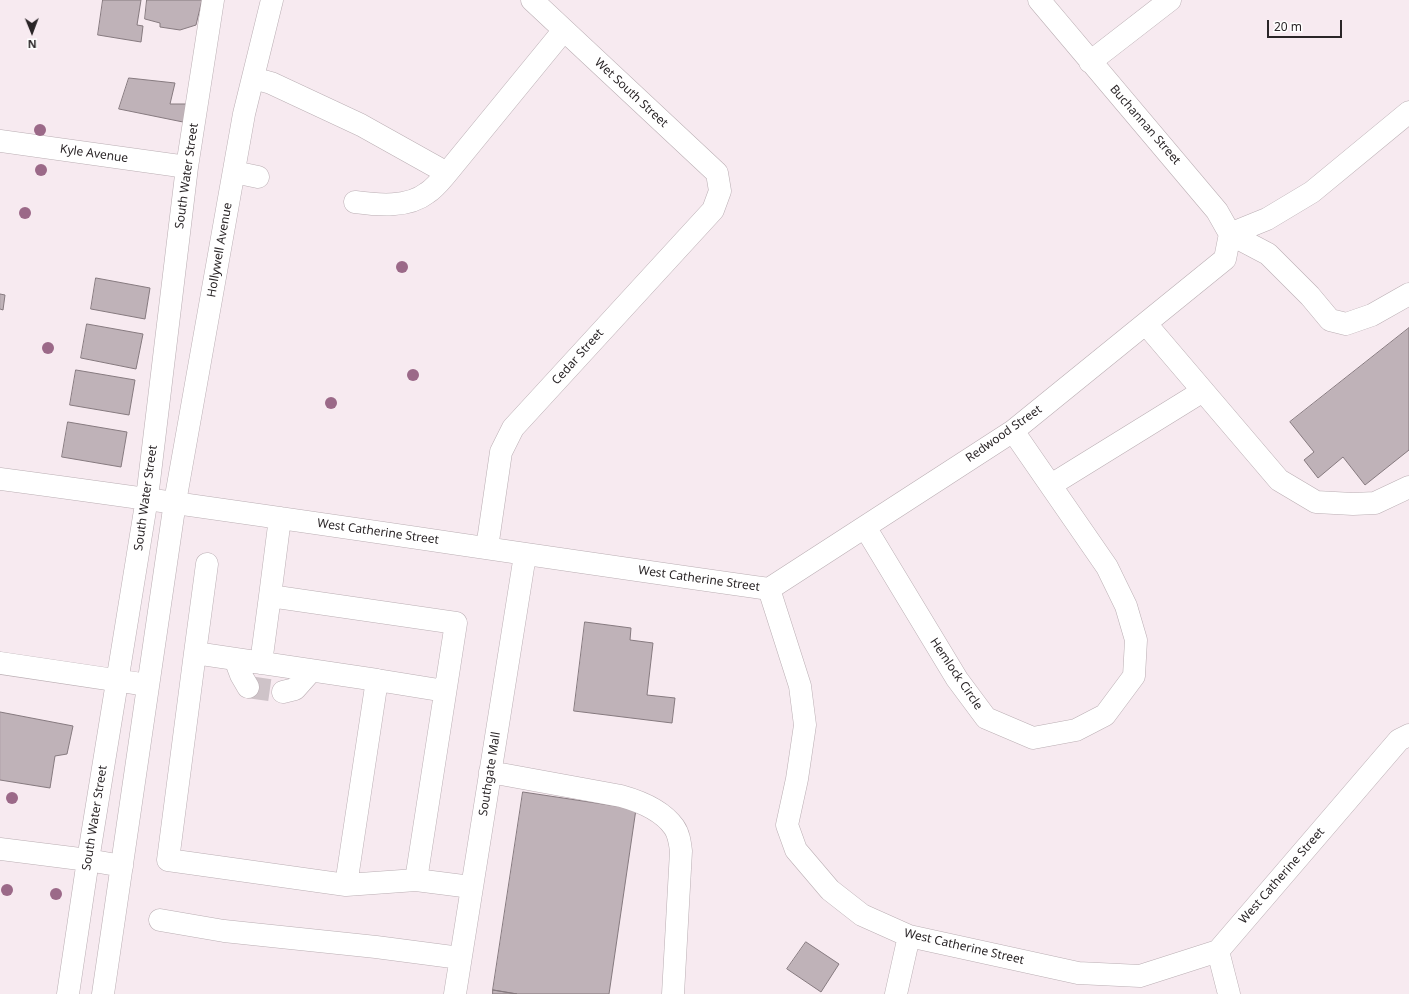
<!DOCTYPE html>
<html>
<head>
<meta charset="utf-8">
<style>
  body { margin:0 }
  #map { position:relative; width:1409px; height:994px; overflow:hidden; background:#f7eaf0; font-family:"Noto Sans",sans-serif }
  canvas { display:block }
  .north { position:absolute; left:12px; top:12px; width:40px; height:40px; -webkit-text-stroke:3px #fff; paint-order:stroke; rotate:179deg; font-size:11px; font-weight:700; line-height:16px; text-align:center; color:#2a2527 }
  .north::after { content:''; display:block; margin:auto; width:14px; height:18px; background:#2a2527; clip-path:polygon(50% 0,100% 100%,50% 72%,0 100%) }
  .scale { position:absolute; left:1267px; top:20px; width:75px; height:18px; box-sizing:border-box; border:2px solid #2a2527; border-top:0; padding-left:5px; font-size:12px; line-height:14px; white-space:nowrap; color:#2a2527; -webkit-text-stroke:3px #fff; paint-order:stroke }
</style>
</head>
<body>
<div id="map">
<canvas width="1409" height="994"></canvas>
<div class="north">N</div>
<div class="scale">20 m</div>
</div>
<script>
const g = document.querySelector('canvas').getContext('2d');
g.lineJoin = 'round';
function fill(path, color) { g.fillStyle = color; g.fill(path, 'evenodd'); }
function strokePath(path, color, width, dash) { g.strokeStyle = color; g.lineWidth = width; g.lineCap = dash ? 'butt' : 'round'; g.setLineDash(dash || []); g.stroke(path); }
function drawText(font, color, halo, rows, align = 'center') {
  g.font = font + ' "Noto Sans",sans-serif'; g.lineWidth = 3; g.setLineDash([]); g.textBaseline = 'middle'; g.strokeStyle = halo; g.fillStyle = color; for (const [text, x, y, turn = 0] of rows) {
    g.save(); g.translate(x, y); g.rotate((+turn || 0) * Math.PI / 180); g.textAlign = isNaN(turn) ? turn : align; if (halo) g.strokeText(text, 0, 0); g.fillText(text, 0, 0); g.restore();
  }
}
const building = new Path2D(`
  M103,0H141L137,25L143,26L141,42L98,35Z
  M147,0H202L196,25L180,30L160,27V23L145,19Z
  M129,78L175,83L170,104H188L183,122L119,109Z
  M96,278L150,288L145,319L91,309Z
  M0,294L5,295L3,310L0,309Z
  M87,324L143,334L136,369L81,358Z
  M1409,328V450L1365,485L1343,457L1318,478L1304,460L1314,452L1290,422Z
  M76,370L135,380L129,415L70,405Z
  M68,422L127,432L121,467L62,457Z
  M585,622L631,628L630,640L653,643L647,695L675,698L672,723L574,711Z
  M0,712L73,726L67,754L55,756L50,788L0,780Z
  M523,792L636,809L609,994H517L493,990Z
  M806,942L839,964L821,992L787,969Z
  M493,990L517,994H493Z`);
const minorTunnel = new Path2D(`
  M248,687L283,692`);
const minor = new Path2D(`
  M1090,62L1170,0
  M253,78L271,83L361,125L447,173
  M0,141L187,167
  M234,172L258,177
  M355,202C378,205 408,208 427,193C435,188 441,180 447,173L564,30
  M1230,234L1268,254L1310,296L1330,320L1346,324L1372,315L1409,294
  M1230,234L1267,219L1312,192L1409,112
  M1146,324L1279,480L1316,502L1353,504L1375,503L1409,487
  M0,479C257,513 512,553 769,589
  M1051,485L1203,391
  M280,518L270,596L456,623L416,880L346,885L377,680L195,653L168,860L346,885
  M865,527L957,679L986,718L1033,738L1076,730L1105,715L1134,676L1136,640L1126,606L1107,567L1013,431
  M487,548L501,452L513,428L713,210L720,191L717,173L532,0
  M769,589L800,686L805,725L797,779L787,825L796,850L830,890L862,915L909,936L1078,973L1140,976L1218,951L1399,740L1409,735
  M769,589L1013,431L1225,259L1230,234L1217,211L1039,0
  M195,653L207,564
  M235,659L241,675L248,687
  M0,663L148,685
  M261,663L270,596
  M377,680L445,691
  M283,692L295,689L311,671
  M490,772L621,796C639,801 662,810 674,827C679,834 680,843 681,851L673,994
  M0,849L88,860L122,866
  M416,880L471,887
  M160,920L224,931L376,947L460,958
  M1218,951L1229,994
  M68,994L88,860L147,498L187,167L213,0
  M103,994L175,502L244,114L272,0
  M455,994L525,555
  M896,994L909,936`);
const trees = [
  [40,130],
  [41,170],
  [25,213],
  [402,267],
  [48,348],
  [413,375],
  [331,403],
  [12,798],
  [7,890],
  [56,894]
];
const streetNames = [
  ["Wet South Street",631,93,43],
  ["Buchannan Street",1145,125,49],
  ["Kyle Avenue",94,154,8],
  ["South Water Street",187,176,-82],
  ["Hollywell Avenue",220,250,-80],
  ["Cedar Street",578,357,-48],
  ["Redwood Street",1004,434,-35],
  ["South Water Street",146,498,-82],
  ["West Catherine Street",378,532,8],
  ["West Catherine Street",699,579,8],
  ["Hemlock Circle",956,674,56],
  ["Southgate Mall",490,774,-81],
  ["South Water Street",95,818,-81],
  ["West Catherine Street",1282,876,-49],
  ["West Catherine Street",964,947,13]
];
fill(building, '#bfb2b8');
strokePath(building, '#867a7f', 1);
strokePath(minorTunnel, '#cec3c8', 22, [22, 11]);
strokePath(minor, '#baaeb3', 23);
strokePath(minor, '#fff', 22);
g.fillStyle = '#9b6988';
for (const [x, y] of trees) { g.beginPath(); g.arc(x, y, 6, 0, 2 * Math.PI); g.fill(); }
drawText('12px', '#2a2527', '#fff', streetNames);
</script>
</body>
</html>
